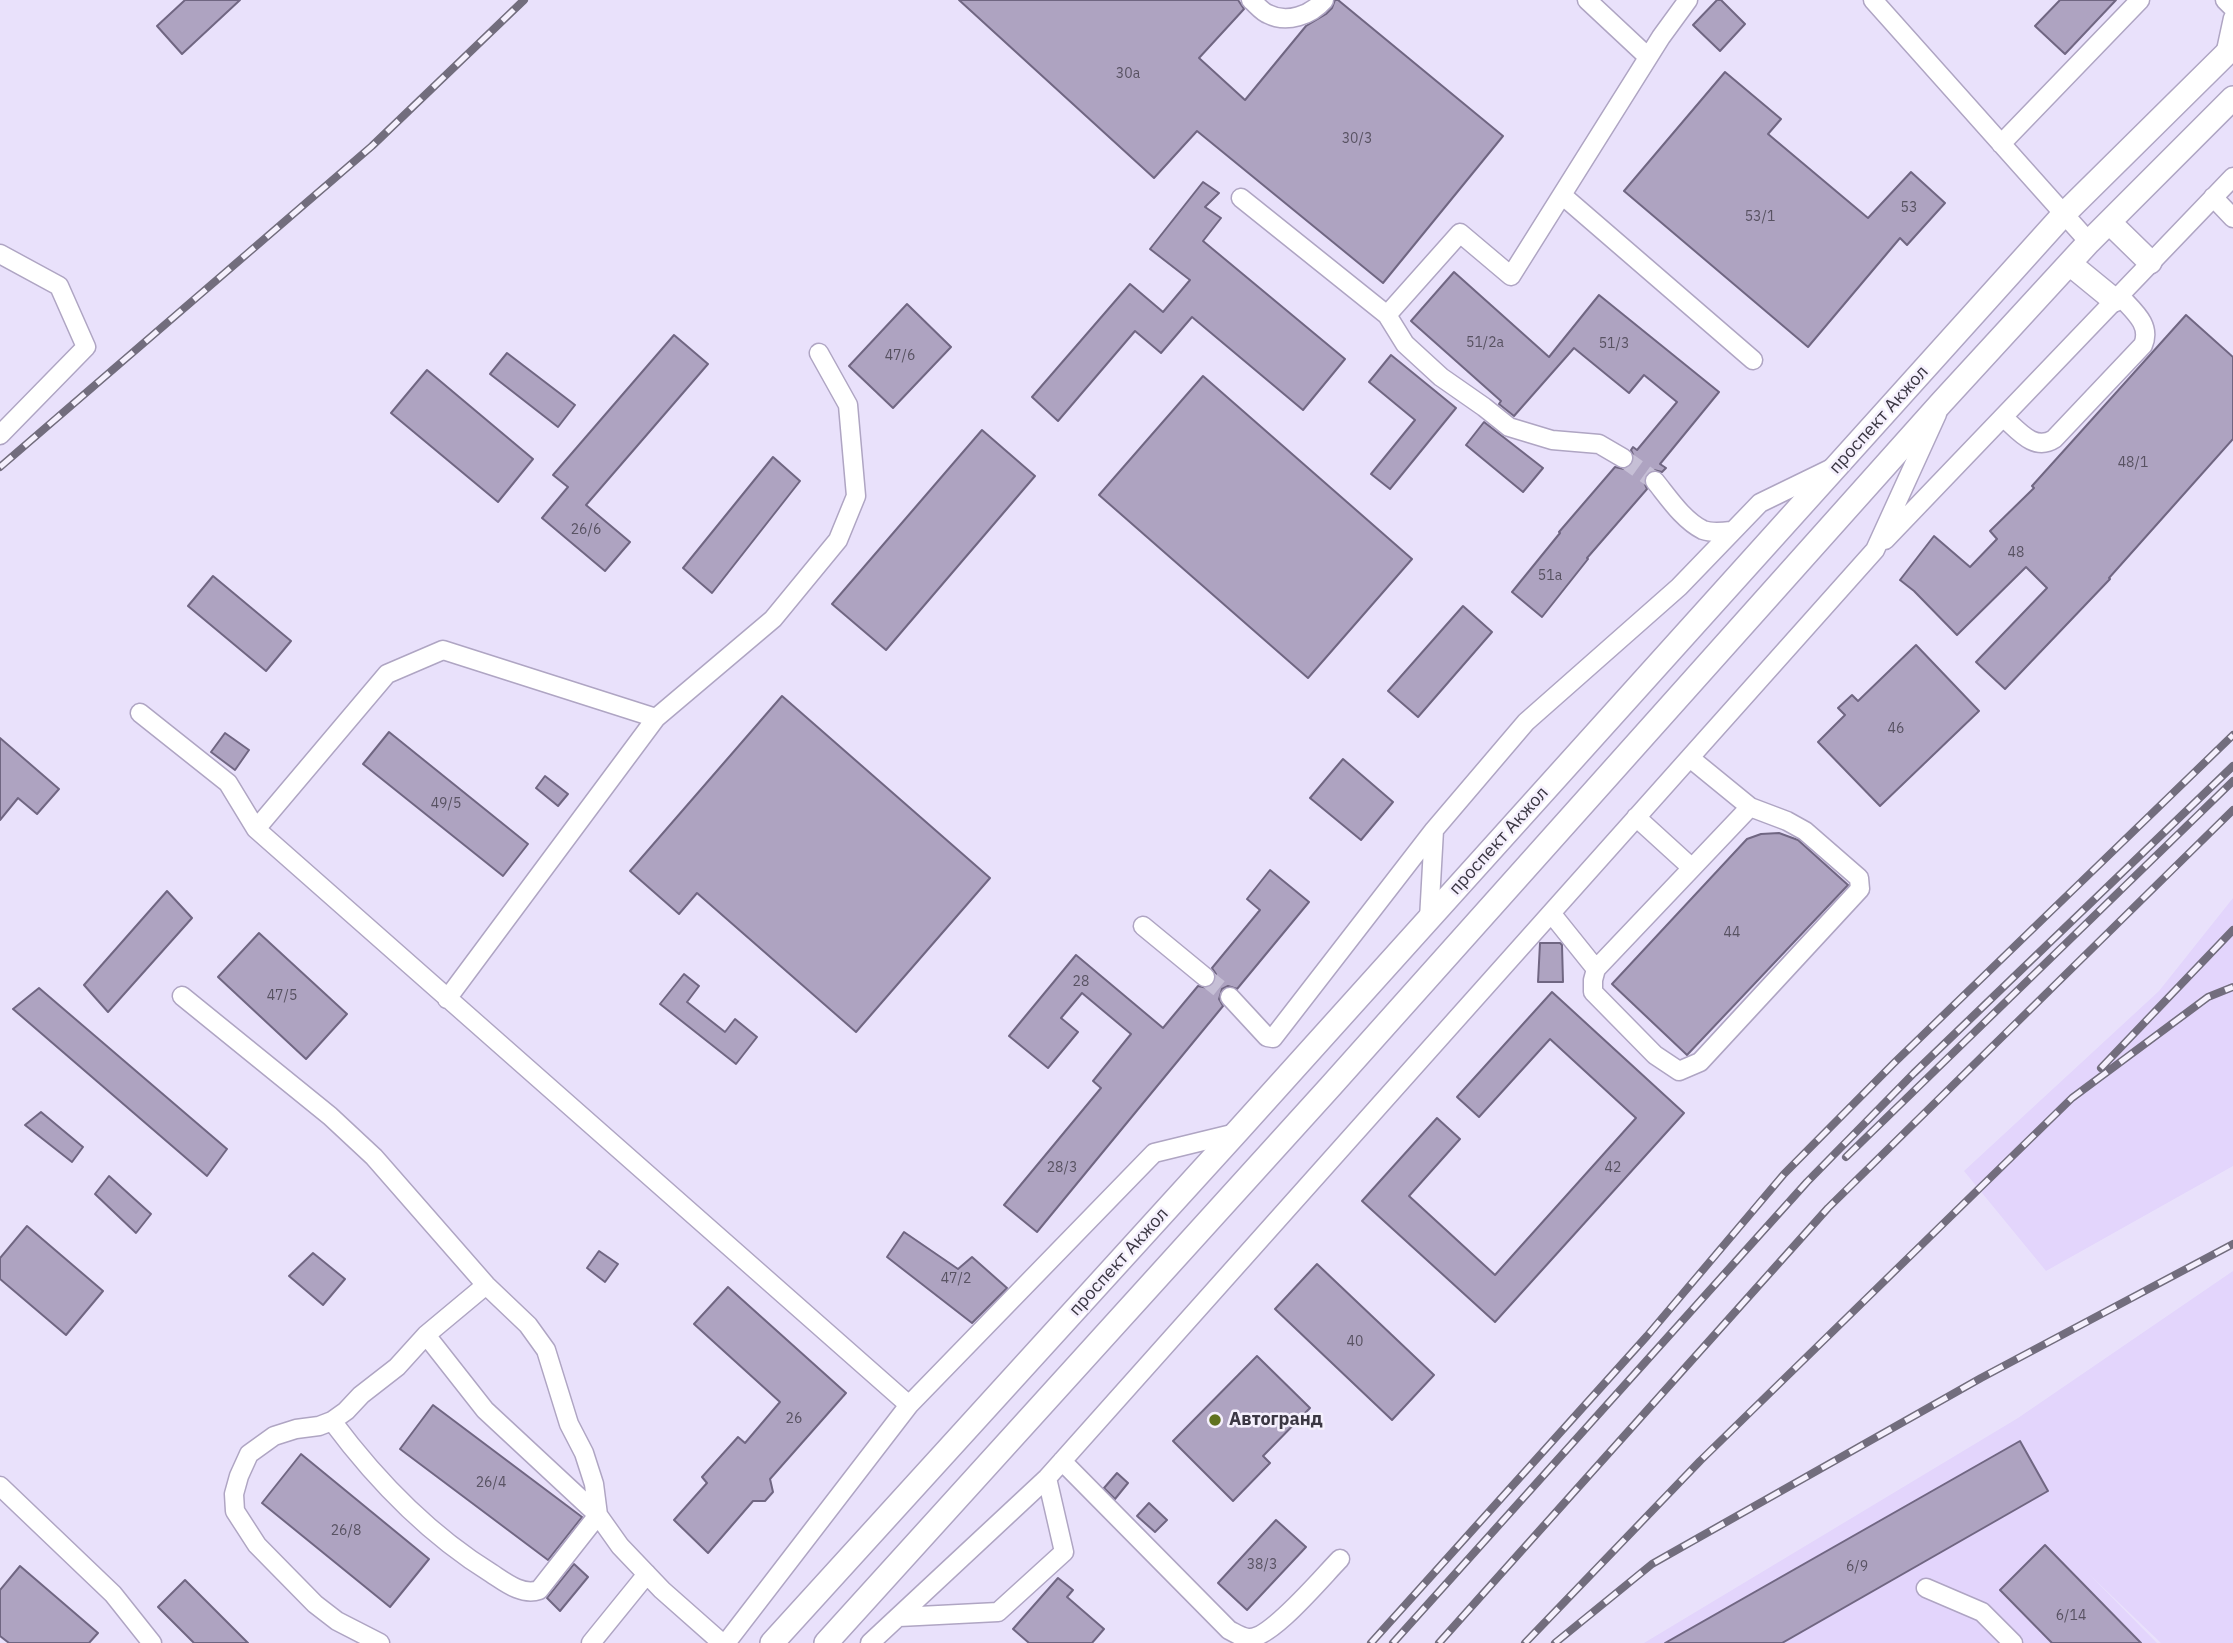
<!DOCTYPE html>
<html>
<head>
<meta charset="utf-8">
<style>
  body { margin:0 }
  canvas { display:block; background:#e9e1fb }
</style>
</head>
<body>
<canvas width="2233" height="1643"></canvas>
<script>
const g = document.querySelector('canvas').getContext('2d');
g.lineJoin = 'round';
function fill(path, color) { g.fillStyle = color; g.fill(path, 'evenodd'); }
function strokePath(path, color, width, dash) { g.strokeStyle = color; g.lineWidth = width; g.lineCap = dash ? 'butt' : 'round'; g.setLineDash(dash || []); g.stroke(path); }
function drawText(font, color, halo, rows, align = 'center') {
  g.font = font + ' "IBM Plex Sans",sans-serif'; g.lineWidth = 5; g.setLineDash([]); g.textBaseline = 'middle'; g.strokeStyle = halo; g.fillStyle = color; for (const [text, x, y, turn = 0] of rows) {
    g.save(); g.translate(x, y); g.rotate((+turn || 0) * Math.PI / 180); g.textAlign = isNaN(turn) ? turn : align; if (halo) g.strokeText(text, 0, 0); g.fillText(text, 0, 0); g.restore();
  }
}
const built = new Path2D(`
  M2233,898V1166L2046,1271L1964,1171L2159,991Z
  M2233,1271V1643H2161L2089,1574L2157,1643H1644L2018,1418Z`);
const building = new Path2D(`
  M185,0H240L182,54L157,26Z
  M959,0H1238L1244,9L1199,58L1245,100L1306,26L1326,14L1332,8L1335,0H1338L1503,136L1383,283L1197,131L1154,178Z
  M1717,0H1721L1745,24L1720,51L1693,25Z
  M2060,0H2116L2065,54L2035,26Z
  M1725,72L1781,119L1768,134L1868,218L1911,172L1945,203L1907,245L1900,238L1808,347L1624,191Z
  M1203,182L1219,193L1205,207L1221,218L1203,241L1345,359L1303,410L1192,317L1161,353L1135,331L1058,421L1032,397L1130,284L1163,312L1190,280L1150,249Z
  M1454,272L1549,357L1599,295L1719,392L1660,464L1666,468L1662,472L1654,470L1647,473L1644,482L1647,489L1587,558L1588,559L1542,617L1512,592L1560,533L1559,532L1615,467L1624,469L1632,464L1634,457L1631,450L1633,447L1637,450L1677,402L1644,375L1629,393L1574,348L1514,416L1499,404L1501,401L1411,321Z
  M907,304L951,347L893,408L849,366Z
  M2186,315L2233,357V439L2109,578L2110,579L2005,689L1976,662L2047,588L2026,567L1957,635L1914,591L1900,580L1934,536L1970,567L1997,539L1990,531L2034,488L2032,486Z
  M674,335L708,364L586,505L630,542L605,571L542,518L568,487L553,475Z
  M507,353L575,405L558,427L490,374Z
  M1391,355L1456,408L1390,489L1371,474L1415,420L1369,382Z
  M427,370L533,459L498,502L391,413Z
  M1203,376L1412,559L1308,678L1099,495Z
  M1484,422L1543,468L1523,492L1466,445Z
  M982,430L1035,476L886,650L832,604Z
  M773,457L800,481L712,593L683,568Z
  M213,576L291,641L266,671L188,606Z
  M1463,606L1492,632L1418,717L1388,691Z
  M1916,645L1979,711L1880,806L1818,742L1845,715L1838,708L1852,695L1858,701Z
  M782,696L990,878L856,1032L697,893L679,914L630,871Z
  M389,732L528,844L503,876L363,764Z
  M225,733L249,750L235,770L211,752Z
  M0,738L59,789L37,814L18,798L0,820Z
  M1343,759L1393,802L1361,840L1310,798Z
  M545,776L568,794L558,806L536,788Z
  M1779,833L1798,840L1848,885L1687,1055L1612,984L1747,839L1761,834Z
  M1270,870L1309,902L1237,989L1228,986L1222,989L1219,999L1223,1006L1037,1232L1004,1205L1101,1088L1093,1081L1131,1034L1082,993L1061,1018L1078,1032L1048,1068L1009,1036L1076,955L1163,1028L1198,986L1208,988L1214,984L1216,974L1212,968L1260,910L1247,899Z
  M167,891L192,918L108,1012L84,985Z
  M259,933L347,1014L306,1059L218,977Z
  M1540,943H1560L1562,945L1563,982H1538Z
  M684,974L699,986L687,1002L725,1032L735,1019L757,1037L736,1064L660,1004Z
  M39,988L227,1149L207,1176L13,1009Z
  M1552,992L1684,1113L1495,1322L1362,1201L1437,1118L1460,1139L1409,1196L1495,1275L1636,1118L1550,1039L1479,1117L1457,1097Z
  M41,1112L83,1147L72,1162L25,1125Z
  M109,1176L151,1214L136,1233L95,1194Z
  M27,1226L103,1291L66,1335L0,1279V1258Z
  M904,1232L958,1269L972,1257L1007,1288L972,1323L887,1257Z
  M599,1251L618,1264L605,1282L587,1268Z
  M313,1253L345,1279L323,1305L289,1276Z
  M1317,1264L1434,1375L1392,1420L1275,1309Z
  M728,1287L846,1393L770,1479L773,1492L765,1501H753L708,1553L674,1520L707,1483L702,1477L738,1437L745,1443L780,1402L694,1324Z
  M1257,1356L1310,1408L1263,1456L1270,1463L1233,1501L1173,1441Z
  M433,1405L582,1517L548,1560L400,1449Z
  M2020,1441L2048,1491L1782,1643H1665Z
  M301,1454L429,1559L390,1607L262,1503Z
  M1117,1473L1128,1483L1115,1499L1104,1488Z
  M1149,1503L1167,1520L1155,1532L1137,1516Z
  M1276,1520L1306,1547L1247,1610L1218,1583Z
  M2045,1545L2141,1643H2052L2000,1590Z
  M574,1564L588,1577L560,1611L547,1598Z
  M20,1566L98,1633L89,1643H9L0,1636V1590Z
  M1058,1578L1073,1590L1067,1597L1104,1629L1092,1643H1029L1013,1629Z
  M185,1580L248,1643H194L158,1607Z`);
const minorTunnel = new Path2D(`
  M1623,458L1655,481
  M1205,977L1230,997`);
const minor = new Path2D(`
  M1251,0C1256,4 1262,12 1268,14C1287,24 1311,15 1324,0
  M1587,0L1648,57
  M1873,0L2089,242
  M2225,0L2233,8
  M2225,55L2233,18
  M2001,144L2140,0
  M1562,195L1753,360
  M2213,197L2233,218
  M1241,198L1387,315L1460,233L1511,276L1661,37L1688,0
  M0,254L59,286L86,347L0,435
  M1387,315L1405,344L1441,377L1484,407L1509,427L1552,440L1599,444L1623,458
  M2003,417C2018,430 2034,452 2054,439L2143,345C2152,324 2132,310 2119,295
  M1655,481C1668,497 1683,520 1703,530C1711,533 1722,532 1731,531
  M1885,540L2233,177
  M140,713L228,783L256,829L909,1405
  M1636,817L1692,868
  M256,829L387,674L443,650L656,718
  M1551,913L1596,969L1593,980V992L1655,1055L1679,1071L1700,1062L1860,889L1859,878L1805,831L1787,821L1750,807L1690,758
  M1429,919L1434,830L1526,722L1679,587L1760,503L1832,468
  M1143,926L1205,977
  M1596,969L1750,807
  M182,996L330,1116L374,1157L486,1285L528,1325L546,1350L569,1424L584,1453L594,1484L598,1515L620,1546L662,1590L722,1643
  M1230,997L1267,1037L1273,1038L1434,830
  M447,999L656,718L773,619L838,540L856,496L848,405L819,353
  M332,1421C376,1480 428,1534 491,1573C505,1582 522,1596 539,1590L598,1515L485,1410L426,1335
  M1062,1461L1229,1630C1235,1633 1242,1638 1249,1638C1271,1639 1323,1576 1340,1559
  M0,1486L113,1594L152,1643
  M1926,1588L1982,1612L2013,1643
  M899,1617L998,1612L1064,1552L1047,1478
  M380,1643L337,1621L315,1604L257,1545L235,1511L234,1494L239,1476L249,1454L274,1436L296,1429L319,1426L332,1421L346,1411L361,1395L397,1367L426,1335L486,1285
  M591,1643L647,1574
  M726,1643L909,1405L1154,1153L1236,1133
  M870,1643L1047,1478L1875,550L1937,414`);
const major = new Path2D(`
  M2109,222L2150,262
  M2070,264L2114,300
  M772,1643L1236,1133L2063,215L2233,47
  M826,1643L1330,1087L1942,402L2089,242L2233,98`);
const rail = new Path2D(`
  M0,467L372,146L524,0
  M2101,1068L2233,930
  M1846,1157L2233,781
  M1371,1643L1647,1336L1784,1174L1894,1063L2233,735
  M1393,1643L1807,1182L1914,1073L2233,766
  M1439,1643L1828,1208L2233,810
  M1525,1643L1700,1461L2072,1098L2208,997L2233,987
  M1555,1643L1652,1564L1981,1378L2233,1244`);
const markers = [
  [1215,1420,7,"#607220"]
];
const numberNames = [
  ["30а",1128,74],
  ["30/3",1357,139],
  ["53",1909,208],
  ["53/1",1760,217],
  ["51/2а",1485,343],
  ["51/3",1614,344],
  ["47/6",900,356],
  ["48/1",2133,463],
  ["26/6",586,530],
  ["48",2016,553],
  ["51а",1550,576],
  ["46",1896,729],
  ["49/5",446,804],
  ["44",1732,933],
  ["28",1081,982],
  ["47/5",282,996],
  ["28/3",1062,1168],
  ["42",1613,1168],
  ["47/2",956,1279],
  ["40",1355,1342],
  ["26",794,1419],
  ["26/4",491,1483],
  ["26/8",346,1531],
  ["38/3",1262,1565],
  ["6/9",1857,1567],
  ["6/14",2071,1616]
];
const streetNames = [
  ["проспект Акжол",1879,420,-48],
  ["проспект Акжол",1499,841,-48],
  ["проспект Акжол",1119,1262,-48]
];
const poiNames = [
  ["Автогранд",1229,1420]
];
fill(built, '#e3d5fc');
fill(building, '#aea3c1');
strokePath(building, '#706682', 2);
strokePath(minorTunnel, '#c6bfd6', 18, [18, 9]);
strokePath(minor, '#afa5c3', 21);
strokePath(major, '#afa5c3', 26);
strokePath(minor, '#fff', 18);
strokePath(major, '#fff', 23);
strokePath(rail, '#726d7d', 8);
strokePath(rail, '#f5f0fd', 5, [16]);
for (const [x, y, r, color] of markers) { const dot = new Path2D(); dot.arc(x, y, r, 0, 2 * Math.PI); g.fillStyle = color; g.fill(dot); strokePath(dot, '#f5f0fd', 2.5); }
drawText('14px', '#585262', null, numberNames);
drawText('18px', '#3b3743', '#f5f0fd', streetNames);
drawText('bold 18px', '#3b3743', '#f5f0fd', poiNames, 'left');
</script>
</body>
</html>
